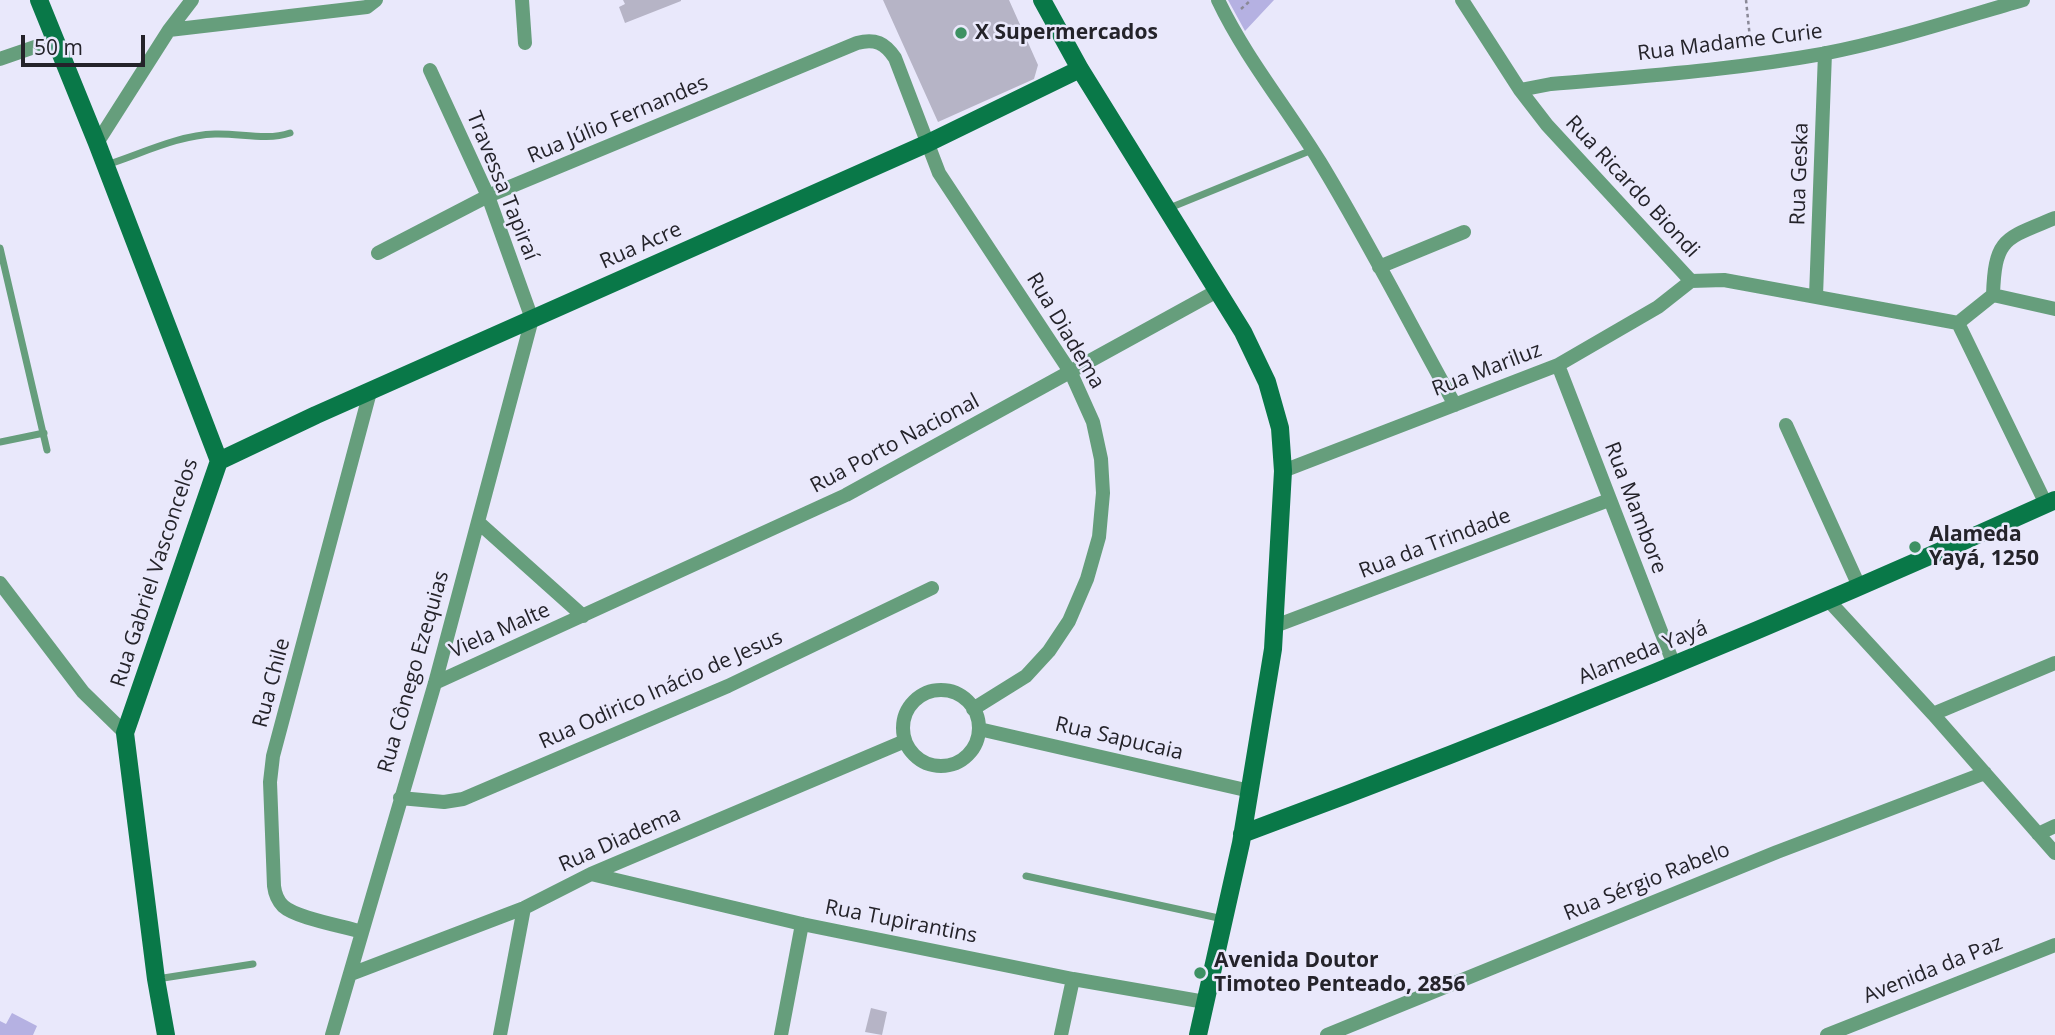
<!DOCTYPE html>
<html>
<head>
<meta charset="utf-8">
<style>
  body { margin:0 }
  #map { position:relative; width:2055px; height:1035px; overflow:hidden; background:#e9e8fb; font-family:"Open Sans",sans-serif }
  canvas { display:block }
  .scale { position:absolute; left:21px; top:35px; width:124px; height:32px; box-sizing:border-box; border:4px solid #24232a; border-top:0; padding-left:9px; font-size:21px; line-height:24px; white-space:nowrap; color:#24232a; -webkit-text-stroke:5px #e9e8fb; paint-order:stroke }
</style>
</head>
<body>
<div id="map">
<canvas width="2055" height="1035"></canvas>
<div class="scale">50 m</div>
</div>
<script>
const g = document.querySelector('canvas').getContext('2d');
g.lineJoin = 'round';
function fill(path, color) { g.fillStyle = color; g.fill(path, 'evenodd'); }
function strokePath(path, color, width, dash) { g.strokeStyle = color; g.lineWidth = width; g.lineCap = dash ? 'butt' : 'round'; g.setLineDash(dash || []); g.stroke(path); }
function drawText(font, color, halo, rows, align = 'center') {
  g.font = font + ' "Open Sans",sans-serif'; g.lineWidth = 5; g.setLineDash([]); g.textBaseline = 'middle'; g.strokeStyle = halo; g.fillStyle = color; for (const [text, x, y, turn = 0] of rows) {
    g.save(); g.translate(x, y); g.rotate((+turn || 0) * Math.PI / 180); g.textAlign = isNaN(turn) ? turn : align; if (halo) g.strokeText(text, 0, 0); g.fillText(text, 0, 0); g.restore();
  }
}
const green = new Path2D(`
  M1228,0H1274L1245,31Z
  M12,1013L37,1026L33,1035H0V1021L6,1024Z`);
const building = new Path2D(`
  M623,0H681V1L625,23L619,7L625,4Z
  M883,0H1009L1038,65L1034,79L938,122Z
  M871,1008L887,1012L882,1035L865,1032Z`);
const path = new Path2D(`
  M1746,0L1751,48
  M1241,9L1251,0`);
const lane = new Path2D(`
  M106,165C141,154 178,135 215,134C240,133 266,141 290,133
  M1167,209L1312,150
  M0,248L47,450
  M0,442L44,433
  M1026,876L1223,919
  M157,979L253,964`);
const street = new Path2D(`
  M522,0L525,43
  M1218,0C1245,57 1287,108 1320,162C1368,241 1410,324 1455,405
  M1462,0L1520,90L1547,125L1691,281L1724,280L1958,323
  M169,30L367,7L376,0
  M0,59L55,40
  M1520,90L1551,84C1642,76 1733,70 1822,54C1890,41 1957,19 2023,0
  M97,143L169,30L192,0
  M378,253L488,196L857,43C875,38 885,43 895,58L939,173L1071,373L1093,422L1101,459L1103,493L1099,537L1087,579L1069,621L1049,651L1026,676L973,709
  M1379,267L1464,232
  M1993,295L2055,309
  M1816,296L1825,53
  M1958,323L2046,504
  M1958,323L1993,295C1995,237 2005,239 2055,218
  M1558,365L1674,665
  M1786,425L1859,586
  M1283,471L1558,365L1658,307L1691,281
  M478,522L583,616
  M0,583L83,692L125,733
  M1829,601L1933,714L2055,853
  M1275,626L1609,500
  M435,683L846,495L1217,291
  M903 728a38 38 0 1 1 76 0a38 38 0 1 1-76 0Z
  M1933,714L2055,663
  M979,729L1250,791
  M400,798L444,802L463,799L728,686L932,588
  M2038,834L2055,826
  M591,874L802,924L1073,979L1205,1002
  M362,932C343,926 296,918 283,906C277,900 275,894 274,886L270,782L273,756L370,392
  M351,974L524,908L591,874L905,741
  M332,1035L435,683L532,319L488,196L430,70
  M500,1035L524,908
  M781,1035L802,924
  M1061,1035L1073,979
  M1327,1035L1777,852L1985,773
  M1827,1035L2055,945`);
const secondary = new Path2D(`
  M39,0L97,143L219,461L125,733L156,979L166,1035
  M1042,0L1080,69L1243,332L1267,382L1280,428L1283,471L1273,649L1241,843L1198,1035
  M219,461L316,415L926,144L1080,69
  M1242,834C1517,732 1788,621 2055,500`);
const markers = [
  [961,33,7,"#3d9163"],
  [1915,547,7,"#3d9163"],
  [1200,973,7,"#3d9163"]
];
const poiNames = [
  ["X Supermercados",975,33],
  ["Alameda",1929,535],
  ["Yayá, 1250",1929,559],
  ["Avenida Doutor",1214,961],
  ["Timoteo Penteado, 2856",1214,985]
];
const streetNames = [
  ["Rua Madame Curie",1730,43,-7],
  ["Rua Júlio Fernandes",618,120,-23],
  ["Rua Geska",1800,174,-88],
  ["Travessa Tapiraí",502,186,68],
  ["Rua Ricardo Biondi",1632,187,47],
  ["Rua Acre",641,246,-24],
  ["Rua Diadema",1065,331,59],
  ["Rua Mariluz",1487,370,-21],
  ["Rua Porto Nacional",895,444,-28],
  ["Rua Mambore",1635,508,69],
  ["Rua da Trindade",1435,544,-21],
  ["Rua Gabriel Vasconcelos",155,573,-72],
  ["Viela Malte",500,631,-24],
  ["Alameda Yayá",1643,653,-22],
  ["Rua Cônego Ezequias",414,672,-74],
  ["Rua Chile",272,683,-75],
  ["Rua Odirico Inácio de Jesus",661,690,-24],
  ["Rua Sapucaia",1119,739,13],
  ["Rua Diadema",620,840,-24],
  ["Rua Sérgio Rabelo",1647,882,-22],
  ["Rua Tupirantins",901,922,11],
  ["Avenida da Paz",1933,970,-22]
];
fill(green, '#b5b1e2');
fill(building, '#b6b4c6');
strokePath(path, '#8a8997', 2.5, [3.5, 3.5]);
strokePath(lane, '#669e7c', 7);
strokePath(street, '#669e7c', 14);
strokePath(secondary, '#097848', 18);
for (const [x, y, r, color] of markers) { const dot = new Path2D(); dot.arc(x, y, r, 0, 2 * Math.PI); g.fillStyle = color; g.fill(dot); strokePath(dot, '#e9e8fb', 2.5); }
drawText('bold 21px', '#24232a', '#e9e8fb', poiNames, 'left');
drawText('21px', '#24232a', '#e9e8fb', streetNames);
</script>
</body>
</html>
